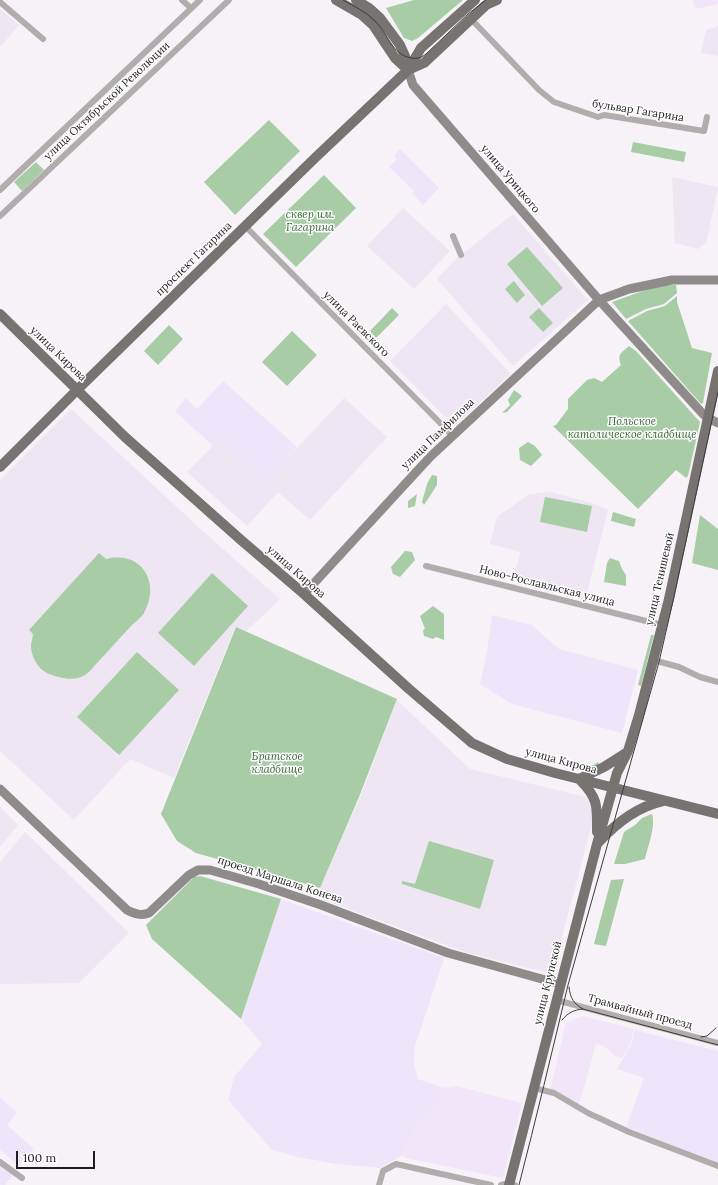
<!DOCTYPE html>
<html>
<head>
<meta charset="utf-8">
<style>
  body { margin:0 }
  #map { position:relative; width:718px; height:1185px; overflow:hidden; background:#f6f2f7; font-family:Lora,serif }
  canvas { display:block }
  .scale { position:absolute; left:16px; top:1151px; width:79px; height:18px; box-sizing:border-box; border:2px solid #1e1d1e; border-top:0; padding-left:5px; font-size:12px; line-height:14px; white-space:nowrap; color:#1e1d1e; -webkit-text-stroke:3px #fff; paint-order:stroke }
</style>
</head>
<body>
<div id="map">
<canvas width="718" height="1185"></canvas>
<div class="scale">100 m</div>
</div>
<script>
const g = document.querySelector('canvas').getContext('2d');
g.lineJoin = 'round';
function fill(path, color) { g.fillStyle = color; g.fill(path, 'evenodd'); }
function strokePath(path, color, width, dash) { g.strokeStyle = color; g.lineWidth = width; g.lineCap = dash ? 'butt' : 'round'; g.setLineDash(dash || []); g.stroke(path); }
function drawText(font, color, halo, rows, align = 'center') {
  g.font = font + ' Lora,serif'; g.lineWidth = 3; g.setLineDash([]); g.textBaseline = 'middle'; g.strokeStyle = halo; g.fillStyle = color; for (const [text, x, y, turn = 0] of rows) {
    g.save(); g.translate(x, y); g.rotate((+turn || 0) * Math.PI / 180); g.textAlign = isNaN(turn) ? turn : align; if (halo) g.strokeText(text, 0, 0); g.fillText(text, 0, 0); g.restore();
  }
}
const commercial = new Path2D(`
  M693,0H718V4L695,9Z
  M583,1016L634,1029L630,1044L622,1058L615,1056L604,1046L596,1044L579,1105L550,1090L566,1023Z
  M456,1086L522,1103L503,1178L406,1158L403,1155L412,1132L427,1110L444,1092V1088Z`);
const industrial = new Path2D(`
  M400,149L439,188L423,205L412,193L414,191L389,167L397,159L394,155Z
  M223,381L297,447L266,481L219,440L213,446L175,411L186,398L197,409Z
  M492,615L532,625L559,649L638,670L622,733L512,704L480,684L487,652Z
  M281,899L444,958L415,1046L414,1064L418,1079L444,1088V1092L427,1110L412,1132L403,1155L380,1168L337,1164L298,1157L272,1150L228,1100L234,1077L262,1044L241,1019Z
  M635,1030L718,1051V1163L626,1127L644,1078L617,1069L631,1045Z
  M0,1097L17,1113L7,1125L34,1149L19,1166L0,1150Z
  M0,1161L14,1174L5,1185H0Z`);
const built = new Path2D(`
  M0,9L19,25L0,47Z
  M718,26V56L701,53L706,30Z
  M672,177L718,187L706,244L702,245L699,249L675,243Z
  M403,208L450,251L414,289L367,246Z
  M513,214L588,300L513,366L437,279L457,258Z
  M446,304L511,374L454,426L390,361Z
  M344,398L387,437L310,520L278,492L247,526L187,472L219,440L266,481Z
  M71,409L206,534L280,599L269,610L246,631L235,627L174,778L130,759L74,820L0,751V480Z
  M551,492L595,504L608,510L585,600L512,580L521,552L490,544L497,517L529,494Z
  M397,700L470,769L590,798L593,820L552,974L465,952L316,897L360,798Z
  M0,807L18,825L0,847Z
  M25,832L129,933L79,983L0,984V862Z`);
const green = new Path2D(`
  M414,0H463L418,38L412,41L404,38L386,8Z
  M269,120L300,151L235,215L204,182Z
  M633,142L686,152L684,162L631,152Z
  M36,162L44,170L22,191L14,182Z
  M324,175L356,208L296,267L263,234Z
  M527,247L563,288L542,306L507,264Z
  M514,281L525,295L517,303L505,289Z
  M665,285H676L677,293L664,304L646,309L626,319L612,302L648,289Z
  M677,296V302L692,348L712,353L703,403L701,404L628,321L647,311L665,306Z
  M392,308L399,315L376,338L370,331Z
  M539,308L553,323L543,332L529,317Z
  M169,325L183,339L158,365L144,351Z
  M292,331L317,355L287,386L262,362Z
  M629,346L636,351L700,422L688,476L686,478L676,470L638,509L553,426L556,425L568,409V399L587,380L594,378L602,382L621,365C617,354 621,353 629,346Z
  M514,390L522,396L507,412L502,413L510,405L508,400Z
  M528,442L535,446L542,455L531,466L520,460L519,448Z
  M432,475L437,476V485L424,505L422,502L427,484Z
  M417,494L415,506L408,508V501Z
  M545,497L592,506L587,532L540,522Z
  M613,512L636,519L634,527L611,521Z
  M700,515L718,529V570L692,563Z
  M405,551L412,552L415,560L400,577L393,574L391,567Z
  M99,553L106,559C142,550 161,583 144,613C141,618 135,622 131,626C120,638 109,650 98,662C94,666 90,672 85,675C74,682 59,678 47,673C38,669 31,656 31,646C31,642 33,637 33,634L29,630Z
  M610,558L619,561L622,569L626,575V586L604,582L607,563Z
  M212,573L248,606L194,666L158,633Z
  M433,606L444,614V640L436,637L433,639L424,636L423,630L425,629L420,616Z
  M236,627L397,699L359,797L320,888L196,853L177,841L161,814Z
  M651,635H654L641,686L638,685Z
  M137,652L179,690L119,755L77,717Z
  M598,762L600,766L588,772L566,767L565,763C580,767 584,771 598,762Z
  M652,814C656,826 648,846 645,859L625,864H614L624,832L635,825L642,818Z
  M429,841L494,860L480,909L402,884V881L415,884Z
  M200,876L281,899L241,1019L152,939L146,925L194,877Z
  M624,879L606,946L594,944L611,880Z`);
const street = new Path2D(`
  M182,0L191,8
  M0,2L43,39
  M471,19L539,90L554,102L598,117L604,115L704,131L707,117
  M0,190L200,0
  M0,216L229,0
  M245,226L453,436
  M453,236L461,255
  M426,566L662,625
  M653,660L679,667L700,677L718,682
  M556,1000L718,1043
  M534,1088L554,1093L588,1113L629,1132L718,1166
  M0,1162L22,1178
  M379,1185L383,1171L396,1164L491,1185
  M501,1185L509,1183L515,1185`);
const secondary = new Path2D(`
  M408,70L413,85L599,300L703,414L708,418L718,423
  M304,594L430,457L599,300L629,289L672,280H718
  M0,789L127,910C135,914 141,916 149,913L189,875L198,870H210L259,884L321,905L448,953L560,984`);
const primary = new Path2D(`
  M336,0L362,15L373,25L395,58L408,70
  M356,0L369,8L380,18L400,45L405,56L408,70
  M408,70L424,63L486,5L497,0
  M0,314L125,437L241,540L304,594L409,689L472,743L507,759L555,773L718,814
  M0,467L77,390L316,157L408,70L421,48L475,0
  M579,779L604,767L626,753
  M580,780C599,799 597,807 597,832
  M598,843C616,823 636,807 663,801
  M509,1185L597,844L617,773L628,751L639,715L669,599L718,371`);
const tram = new Path2D(`
  M343,0C354,6 366,12 375,21C388,33 391,54 411,58C417,59 421,58 426,54L468,14L486,0
  M569,987C570,998 574,1004 583,1009L718,1045
  M562,1020C568,1013 573,1010 583,1009
  M701,1037L707,1036L716,1028
  M519,1185C536,1119 552,1052 568,985L659,662L673,601L718,392`);
const streetNames = [
  ["улица Октябрьской Революции",107,101,-43],
  ["бульвар Гагарина",638,111,9],
  ["улица Урицкого",510,179,50],
  ["проспект Гагарина",194,259,-44],
  ["улица Раевского",356,324,45],
  ["улица Кирова",58,354,44],
  ["улица Памфилова",438,434,-44],
  ["улица Кирова",296,572,41],
  ["улица Тенишевой",660,579,-77],
  ["Ново-Рославльская улица",547,586,14],
  ["улица Кирова",561,761,15],
  ["проезд Маршала Конева",280,880,18],
  ["улица Крупской",548,983,-76],
  ["Трамвайный проезд",640,1012,15]
];
const parkNames = [
  ["сквер им.",310,215],
  ["Гагарина",310,228],
  ["Польское",632,422],
  ["католическое кладбище",632,435],
  ["Братское",277,757],
  ["кладбище",277,770]
];
fill(commercial, '#f1e5f9');
fill(industrial, '#efe5fa');
fill(built, '#eee6f2');
fill(green, '#a8cda6');
strokePath(street, '#b0adac', 6);
strokePath(secondary, '#8f8b8a', 9);
strokePath(primary, '#777371', 10);
strokePath(tram, '#3c3b3c', 1);
drawText('11px', '#1e1d1e', '#fff', streetNames);
drawText('italic 11px', '#326632', '#fff', parkNames);
</script>
</body>
</html>
